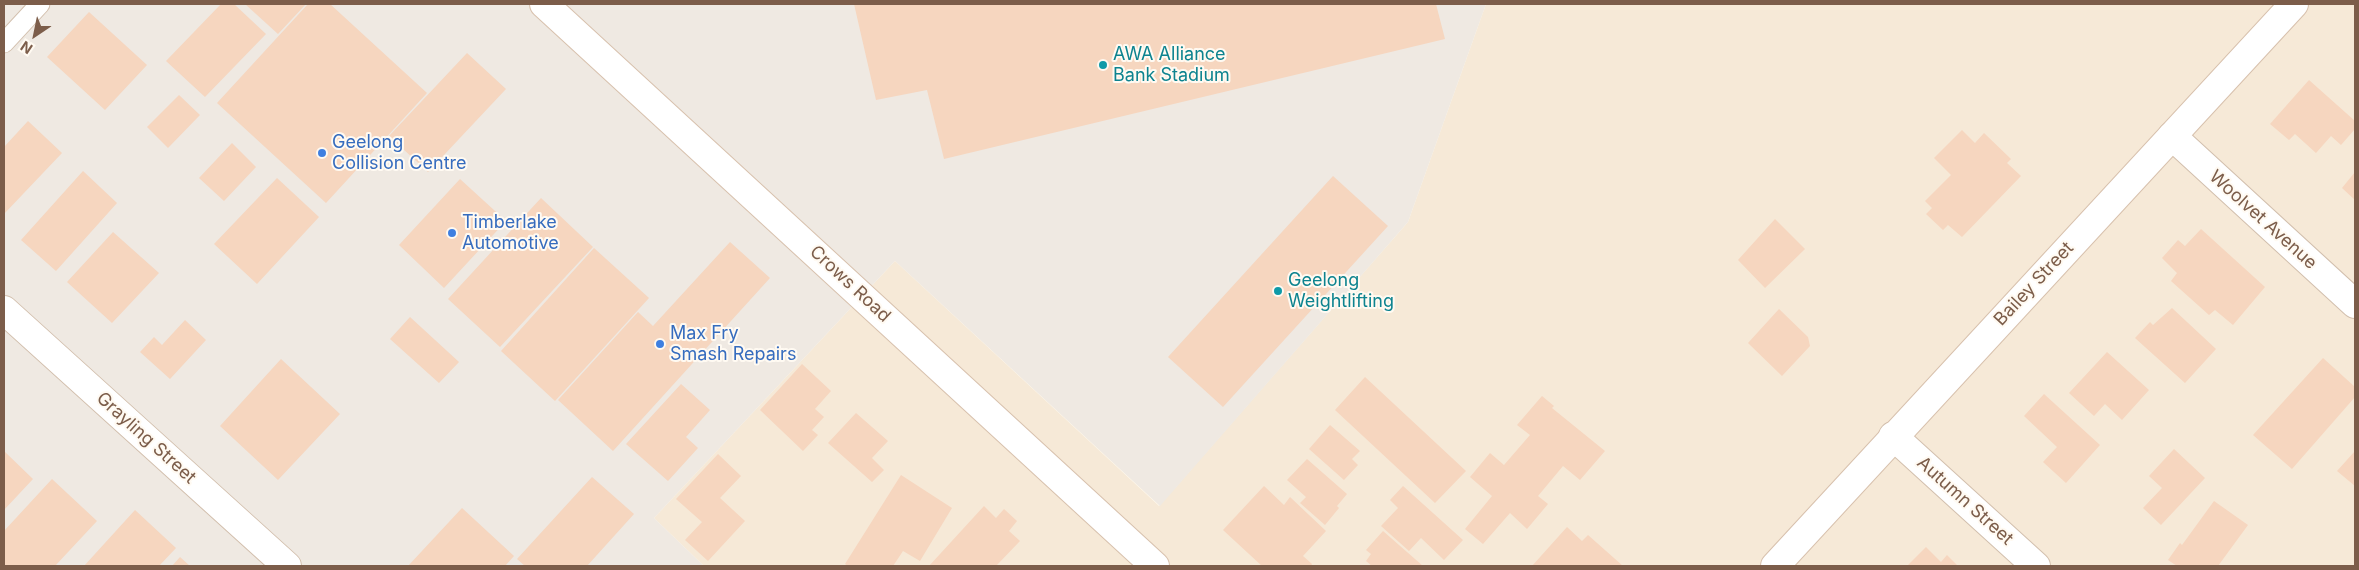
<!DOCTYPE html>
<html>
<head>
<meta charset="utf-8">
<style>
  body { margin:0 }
  #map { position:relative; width:2359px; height:570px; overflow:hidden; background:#fef7ea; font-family:Inter,sans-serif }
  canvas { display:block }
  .frame { position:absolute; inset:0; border:5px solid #7c5d4a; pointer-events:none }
  .north { position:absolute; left:10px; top:10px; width:50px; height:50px; -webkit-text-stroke:4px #fffaf2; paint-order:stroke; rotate:214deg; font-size:14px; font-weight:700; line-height:20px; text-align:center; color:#7c5d4a }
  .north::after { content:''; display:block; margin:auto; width:18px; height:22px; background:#7c5d4a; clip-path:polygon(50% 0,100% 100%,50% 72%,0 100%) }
</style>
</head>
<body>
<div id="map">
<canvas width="2359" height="570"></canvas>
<div class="frame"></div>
<div class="north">N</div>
</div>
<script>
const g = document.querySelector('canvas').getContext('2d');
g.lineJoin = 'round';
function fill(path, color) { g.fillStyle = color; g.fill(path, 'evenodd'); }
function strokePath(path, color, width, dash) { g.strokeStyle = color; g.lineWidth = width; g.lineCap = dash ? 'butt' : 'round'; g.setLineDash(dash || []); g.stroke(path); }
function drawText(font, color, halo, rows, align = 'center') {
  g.font = font + ' Inter,sans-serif'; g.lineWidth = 4; g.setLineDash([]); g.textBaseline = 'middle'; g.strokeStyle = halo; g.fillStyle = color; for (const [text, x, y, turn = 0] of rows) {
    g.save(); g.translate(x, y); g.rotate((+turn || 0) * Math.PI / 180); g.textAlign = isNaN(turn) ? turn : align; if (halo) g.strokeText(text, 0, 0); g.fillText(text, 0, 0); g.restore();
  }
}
const residential = new Path2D(`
  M1486,4H2355V566H704L654,518L895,261L1159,506L1408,222Z`);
const industrial = new Path2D(`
  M4,4H1486L1408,222L1160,506L895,261L654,518L704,566H4Z`);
const building = new Path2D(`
  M221,4H234L266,34L205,97L166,61Z
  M245,4H306L278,34Z
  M308,4H330L427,93L326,203L217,103Z
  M854,4H1436L1445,39L944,159L927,90L876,100Z
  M89,12L147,65L105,110L47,57Z
  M467,53L506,89L428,172L389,136Z
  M2309,80L2355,121V129L2341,145L2331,136L2316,153L2295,134L2289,140L2270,124Z
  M179,95L200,115L168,148L147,127Z
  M28,121L62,153L4,214V147Z
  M1962,130L1975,143L1984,133L2011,159L2007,163L2021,176L1962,237L1948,225L1943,230L1926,214L1932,208L1925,201L1951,175L1934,158Z
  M232,143L256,167L224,201L199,178Z
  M83,171L117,203L56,271L21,240Z
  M2355,172V200L2342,188Z
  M1333,176L1388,226L1223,407L1168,357Z
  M277,178L319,217L257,284L214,244Z
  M460,179L506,221L444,288L399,245Z
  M541,198L593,247L500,347L448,299Z
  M1775,219L1805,249L1765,288L1738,260Z
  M2201,229L2265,287L2233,325L2215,310L2209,315L2171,281L2177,273L2162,258L2178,240L2185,246Z
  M113,232L159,273L112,323L67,282Z
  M730,242L770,278L613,451L558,400L638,312L653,326Z
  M594,248L649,298L555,401L501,351Z
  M2172,308L2216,349L2185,383L2135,338L2150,322L2153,325Z
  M1779,309L1808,337L1810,346L1782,376L1748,343Z
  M410,317L459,362L439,383L390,339Z
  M185,320L206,340L170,379L140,352L154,337L162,345Z
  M2107,352L2149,390L2122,420L2105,404L2094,416L2069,393Z
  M2323,358L2355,387V397L2292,469L2253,435Z
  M281,359L340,414L278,480L220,426Z
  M802,364L831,391L815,409L824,417L812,430L818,435L803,451L760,410Z
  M1365,377L1466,471L1435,503L1335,410Z
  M681,384L710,410L686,437L698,448L668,481L626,444Z
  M2044,394L2100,445L2066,483L2043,462L2057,447L2024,416Z
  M1542,396L1554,406L1552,408L1605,451L1580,480L1563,466L1538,496L1548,504L1527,529L1510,513L1483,544L1465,529L1492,496L1470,477L1490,453L1504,465L1530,435L1517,425Z
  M856,413L888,441L872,458L884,470L872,482L828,443Z
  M1330,425L1360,451L1352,459L1358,465L1344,480L1309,449Z
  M2174,449L2205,478L2161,525L2143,508L2162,488L2149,476Z
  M4,451L33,479L4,510Z
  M2355,451V486L2337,471Z
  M718,454L741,476L720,498L745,521L708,561L685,540L702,522L676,499Z
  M1307,459L1347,494L1337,506L1339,508L1325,525L1300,503L1306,497L1287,480Z
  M901,475L952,508L920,561L903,551L893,566H848L845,564Z
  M592,477L634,514L587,566H525L517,559Z
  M52,479L97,521L55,566H4V531Z
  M1264,486L1284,505L1290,497L1326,531L1303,556L1312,564L1311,566H1262L1223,530Z
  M1403,486L1463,540L1444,560L1421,538L1409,551L1381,526L1398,508L1390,500Z
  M2214,501L2248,525L2218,566H2177L2168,560L2180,543L2182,545Z
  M984,506L996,518L1004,509L1017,521L1009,531L1020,541L996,566H929Z
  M462,508L514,556L505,566H408Z
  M135,510L176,548L159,566H84Z
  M1567,527L1582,541L1588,535L1623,566H1532Z
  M1383,531L1423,566H1372L1366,561L1371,554L1366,550Z
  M1926,547L1941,562L1947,555L1958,566H1907Z
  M180,557L190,566H172Z`);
const lane = new Path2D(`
  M4,43L40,4`);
const street = new Path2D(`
  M2172,136L2355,304
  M4,310L287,566
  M1893,436L2036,566`);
const secondary = new Path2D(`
  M544,4L1155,566
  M1775,566L2294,4`);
const markers = [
  [1103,65,5,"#0f9aa8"],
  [322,153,5,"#3f7fe0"],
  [452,233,5,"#3f7fe0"],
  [1278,291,5,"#0f9aa8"],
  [660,344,5,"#3f7fe0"]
];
const cultureNames = [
  ["AWA Alliance",1113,55],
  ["Bank Stadium",1113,76],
  ["Geelong",1288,281],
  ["Weightlifting",1288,302]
];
const shopNames = [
  ["Geelong",332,143],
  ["Collision Centre",332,164],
  ["Timberlake",462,223],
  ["Automotive",462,244],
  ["Max Fry",670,334],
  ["Smash Repairs",670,355]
];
const streetNames = [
  ["Woolvet Avenue",2263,220,42],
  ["Crows Road",850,284,43],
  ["Bailey Street",2034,284,-47],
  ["Grayling Street",146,438,42],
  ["Autumn Street",1965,501,42]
];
fill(residential, '#f6e9d7');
fill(industrial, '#efe9e2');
fill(building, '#f6d6bf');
strokePath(lane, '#d2bfad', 21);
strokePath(street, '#d2bfad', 30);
strokePath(secondary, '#d8c1ad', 30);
strokePath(lane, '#fff', 19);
strokePath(street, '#fff', 28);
strokePath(secondary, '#fff', 28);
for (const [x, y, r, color] of markers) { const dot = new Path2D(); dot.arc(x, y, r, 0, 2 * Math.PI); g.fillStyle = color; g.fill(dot); strokePath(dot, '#fffaf2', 2); }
drawText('18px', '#0d838f', '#fffaf2', cultureNames, 'left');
drawText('18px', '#366cbe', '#fffaf2', shopNames, 'left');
drawText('18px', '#7c5d4a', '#fffaf2', streetNames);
</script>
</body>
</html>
